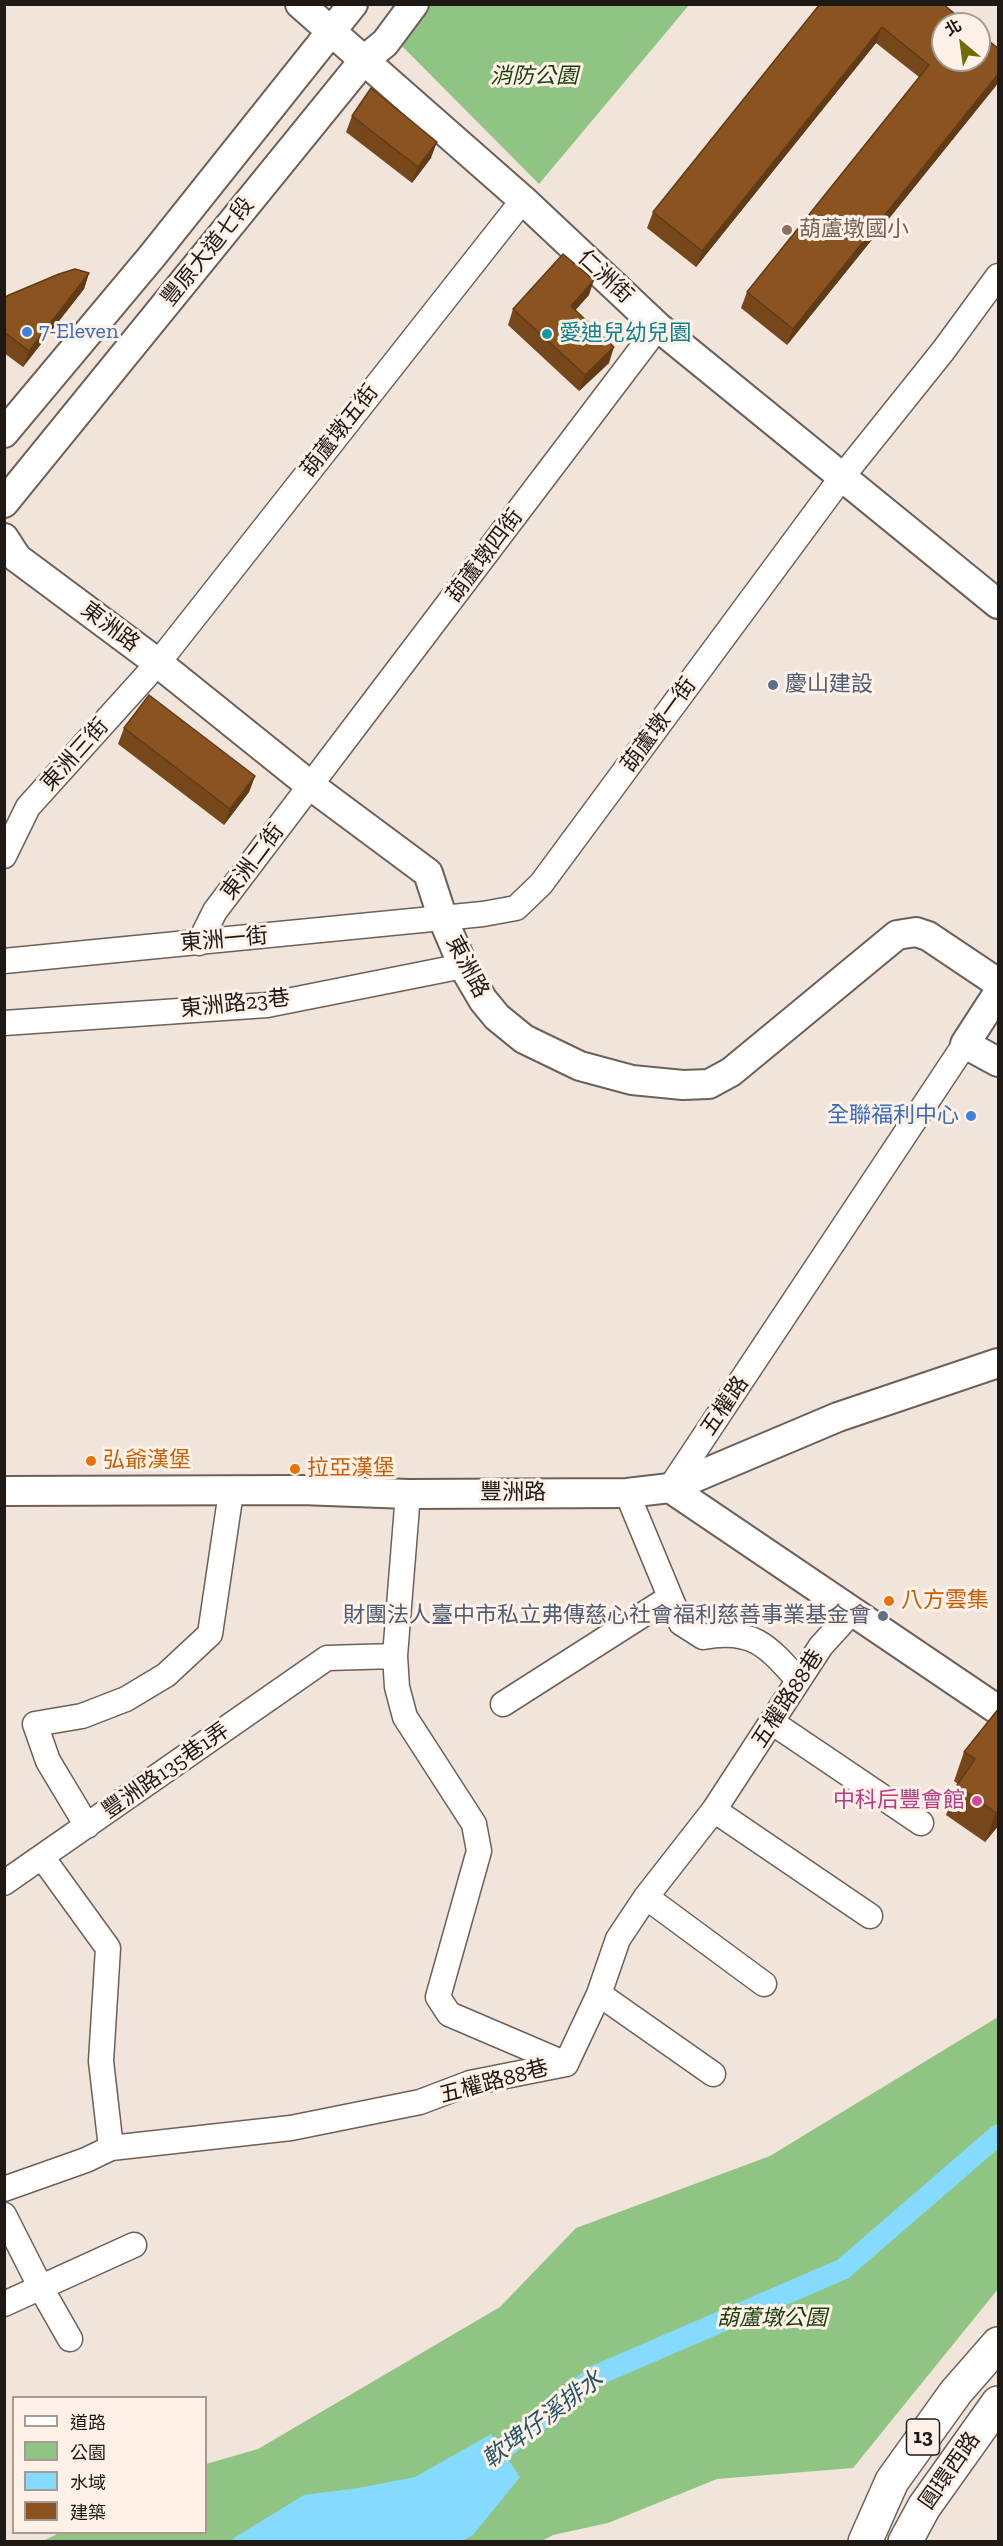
<!DOCTYPE html>
<html>
<head>
<meta charset="utf-8">
<style>
  body { margin:0 }
  #map { position:relative; width:1003px; height:2546px; overflow:hidden; background:#f1e4da; font-family:"Zilla Slab","Noto Sans TC",serif }
  canvas { display:block }
  .frame { position:absolute; inset:0; border:6px solid #1e1915; pointer-events:none }
  .legend { position:absolute; left:12px; top:2396px; width:195px; height:138px; box-sizing:border-box; background:#fff1e7; border:2px solid #a59b93; margin:0; padding:8px 10px; list-style:none; font-size:18px; color:#1e1915 }
  .legend li { display:flex; align-items:center; gap:12px; height:30px }
  .legend b { width:30px; border:2px solid #a59b93 }
  .north { position:absolute; left:931px; top:12px; width:60px; height:60px; box-sizing:border-box; background:#fff1e7; border:2px solid #a59b93; border-radius:50%; rotate:331deg; font-size:16px; font-weight:700; line-height:24px; text-align:center; color:#1e1915 }
  .north::after { content:''; display:block; margin:auto; width:21px; height:27px; background:#706c0a; clip-path:polygon(50% 0,100% 100%,50% 72%,0 100%) }
</style>
</head>
<body>
<div id="map">
<canvas width="1003" height="2546"></canvas>
<div class="frame"></div>
<ul class="legend">
<li><b style="height:8px;background:#fff"></b>道路</li>
<li><b style="height:16px;background:#90c483"></b>公園</li>
<li><b style="height:16px;background:#84daff"></b>水域</li>
<li><b style="height:16px;background:#8a5320"></b>建築</li>
</ul>
<div class="north">北</div>
</div>
<script>
const g = document.querySelector('canvas').getContext('2d');
g.lineJoin = 'round';
function fill(path, color) { g.fillStyle = color; g.fill(path, 'evenodd'); }
function strokePath(path, color, width, dash) { g.strokeStyle = color; g.lineWidth = width; g.lineCap = dash ? 'butt' : 'round'; g.setLineDash(dash || []); g.stroke(path); }
function drawText(font, color, halo, rows, align = 'center') {
  g.font = font + ' "Zilla Slab","Noto Sans TC",serif'; g.lineWidth = 6; g.setLineDash([]); g.textBaseline = 'middle'; g.strokeStyle = halo; g.fillStyle = color; for (const [text, x, y, turn = 0] of rows) {
    g.save(); g.translate(x, y); g.rotate((+turn || 0) * Math.PI / 180); g.textAlign = isNaN(turn) ? turn : align; if (halo) g.strokeText(text, 0, 0); g.fillText(text, 0, 0); g.restore();
  }
}
const green = new Path2D(`
  M426,5H689L539,184L396,40Z
  M998,2017V2289L853,2468L717,2479L608,2523L553,2535L542,2541L41,2542L59,2533L206,2532V2464L258,2449L500,2307L576,2228L770,2156Z`);
const water = new Path2D(`
  M491,2434L520,2477L473,2535L462,2541H229L304,2495L358,2488L415,2477Z`);
const canal = new Path2D(`
  M479,2468L595,2376L843,2269L998,2135`);
const minor = new Path2D(`
  M4,856L28,807L158,663L523,200
  M199,943L215,911L658,327
  M4,961L483,914L516,908L541,884L842,477L943,351L998,276
  M4,1023L267,1005L463,966
  M670,1488L965,1044
  M627,1493L681,1623L703,1637C752,1628 767,1645 798,1680
  M408,1494L395,1656L397,1687L405,1717L474,1824L479,1851L438,1997L449,2014L566,2064
  M503,1704L669,1598
  M773,1723L921,1823
  M714,1810L870,1916
  M87,1826L48,1761L35,1724L82,1716L126,1699L166,1675L210,1634L231,1492
  M42,1857L108,1948L101,2061L111,2148
  M4,1883L327,1658L395,1656
  M646,1897L764,1984
  M599,1994L713,2074
  M566,2064L599,1994L618,1939L646,1897L714,1810L821,1646L852,1612
  M4,2189L86,2160L111,2148L291,2128L420,2102L470,2083L566,2064
  M4,2215L41,2288L70,2339
  M4,2304L134,2245`);
const tertiary = new Path2D(`
  M300,4L523,200L658,327L998,604
  M4,433L153,255L353,4
  M4,503L364,60L385,43L414,4
  M4,538L17,558L158,663L311,786L428,873L443,919L463,966L483,1000L497,1017L524,1039L580,1066L632,1080L683,1085L709,1084L731,1072L897,935L916,932L928,936L998,983
  M998,993L965,1044L998,1062
  M670,1488L998,1710
  M4,1491L301,1490L408,1494L627,1493L670,1488L838,1417L998,1363`);
const primary = new Path2D(`
  M865,2542L892,2481L956,2392L998,2344
  M905,2542L924,2507L998,2403`);
const wall = new Path2D(`
  M820,4L999,49V82L787,345L741,308L747,292L919,77L876,43L696,267L647,228L653,212Z
  M352,116L431,158L412,183L346,132Z
  M89,273L84,289L23,367L4,353V298Z
  M589,295L575,310L609,363L579,391L508,325L513,309Z
  M124,728L255,776L249,792L224,825L118,744Z
  M999,1708V1825L985,1842L946,1815L958,1784L954,1781L964,1752Z`);
const shadedWall = new Path2D(`
  M882,27L876,43L696,267L702,251Z
  M999,73V82L787,345L793,329Z
  M437,142L431,158L412,183L418,167Z
  M89,273L84,289L23,367L29,351Z
  M594,280L589,295L565,322L571,306Z
  M614,347L609,363L579,391L585,375Z
  M255,776L249,792L224,825L230,809Z
  M999,1810V1825L985,1842L996,1813Z`);
const building = new Path2D(`
  M820,4H943L967,24H943V60H979V33L999,49V73L793,329L747,292L929,65L882,27L702,251L653,212Z
  M371,88L437,142L418,167L352,116Z
  M563,254L594,280L571,306L614,347L585,375L513,309Z
  M75,269L89,273L29,351L4,332V298L9,295L59,274Z
  M149,695L255,776L230,809L124,728Z
  M999,1708V1810L996,1813L957,1785L975,1759L964,1752Z`);
const markers = [
  [787,230,6,"#8d6e63"],
  [27,332,6,"#3f7fe0"],
  [547,334,6,"#0f9aa8"],
  [773,685,6,"#5c6f8a"],
  [971,1116,6,"#3f7fe0"],
  [91,1461,6,"#e8710a"],
  [295,1469,6,"#e8710a"],
  [889,1601,6,"#e8710a"],
  [883,1616,6,"#5c6f8a"],
  [977,1801,6,"#d1479c"]
];
const shields = [
  [923,2437,33]
];
const shieldNames = [
  ["13",923,2437]
];
const parkNames = [
  ["消防公園",534,77],
  ["葫蘆墩公園",772,2319]
];
const educationNames = [
  ["葫蘆墩國小",799,230]
];
const streetNames = [
  ["豐原大道七段",208,252,-51],
  ["仁洲街",605,277,43],
  ["葫蘆墩五街",340,431,-52],
  ["葫蘆墩四街",485,556,-53],
  ["東洲路",110,627,37],
  ["葫蘆墩一街",659,725,-54],
  ["東洲三街",75,755,-48],
  ["東洲二街",253,862,-53],
  ["東洲一街",224,940,-5],
  ["東洲路",467,967,62],
  ["東洲路23巷",235,1004,-6],
  ["五權路",725,1406,-56],
  ["豐洲路",513,1493],
  ["五權路88巷",788,1699,-57],
  ["豐洲路135巷1弄",166,1771,-35],
  ["五權路88巷",494,2082,-15],
  ["圓環西路",950,2471,-55]
];
const shopNames = [
  ["7-Eleven",39,332],
  ["全聯福利中心",959,1116,"right"]
];
const cultureNames = [
  ["愛迪兒幼兒園",559,334]
];
const serviceNames = [
  ["慶山建設",785,685],
  ["財團法人臺中市私立弗傳慈心社會福利慈善事業基金會",871,1616,"right"]
];
const foodNames = [
  ["弘爺漢堡",103,1461],
  ["拉亞漢堡",307,1469],
  ["八方雲集",901,1601]
];
const hotelNames = [
  ["中科后豐會館",965,1801]
];
const waterNames = [
  ["軟埤仔溪排水",543,2420,-37]
];
fill(green, '#90c483');
fill(water, '#84daff');
strokePath(canal, '#84daff', 21);
strokePath(minor, '#6c6058', 27);
strokePath(tertiary, '#6c6058', 32);
strokePath(primary, '#6c6058', 36);
strokePath(minor, '#fff', 24);
strokePath(tertiary, '#fff', 28);
strokePath(primary, '#fff', 33);
fill(wall, '#77471c');
fill(shadedWall, '#613a16');
fill(building, '#8a5320');
strokePath(building, '#613a16', 1.5);
for (const [x, y, r, color] of markers) { const dot = new Path2D(); dot.arc(x, y, r, 0, 2 * Math.PI); g.fillStyle = color; g.fill(dot); strokePath(dot, '#fff1e7', 2); }
for (const [x, y, w] of shields) { const box = new Path2D(); box.roundRect(x - w / 2, y - 18, w, 36, 4.5); g.fillStyle = '#fff1e7'; g.fill(box); strokePath(box, '#1e1915', 1.5); }
drawText('bold 21px', '#1e1915', null, shieldNames);
drawText('italic 22px', '#173e0a', '#fff1e7', parkNames);
drawText('22px', '#785e54', '#fff1e7', educationNames, 'left');
drawText('22px', '#1e1915', '#fff1e7', streetNames);
drawText('22px', '#366cbe', '#fff1e7', shopNames, 'left');
drawText('22px', '#0d838f', '#fff1e7', cultureNames, 'left');
drawText('22px', '#4e5e75', '#fff1e7', serviceNames, 'left');
drawText('22px', '#c56008', '#fff1e7', foodNames, 'left');
drawText('22px', '#b23c85', '#fff1e7', hotelNames, 'right');
drawText('italic 24px', '#245467', '#fff1e7', waterNames);
</script>
</body>
</html>
